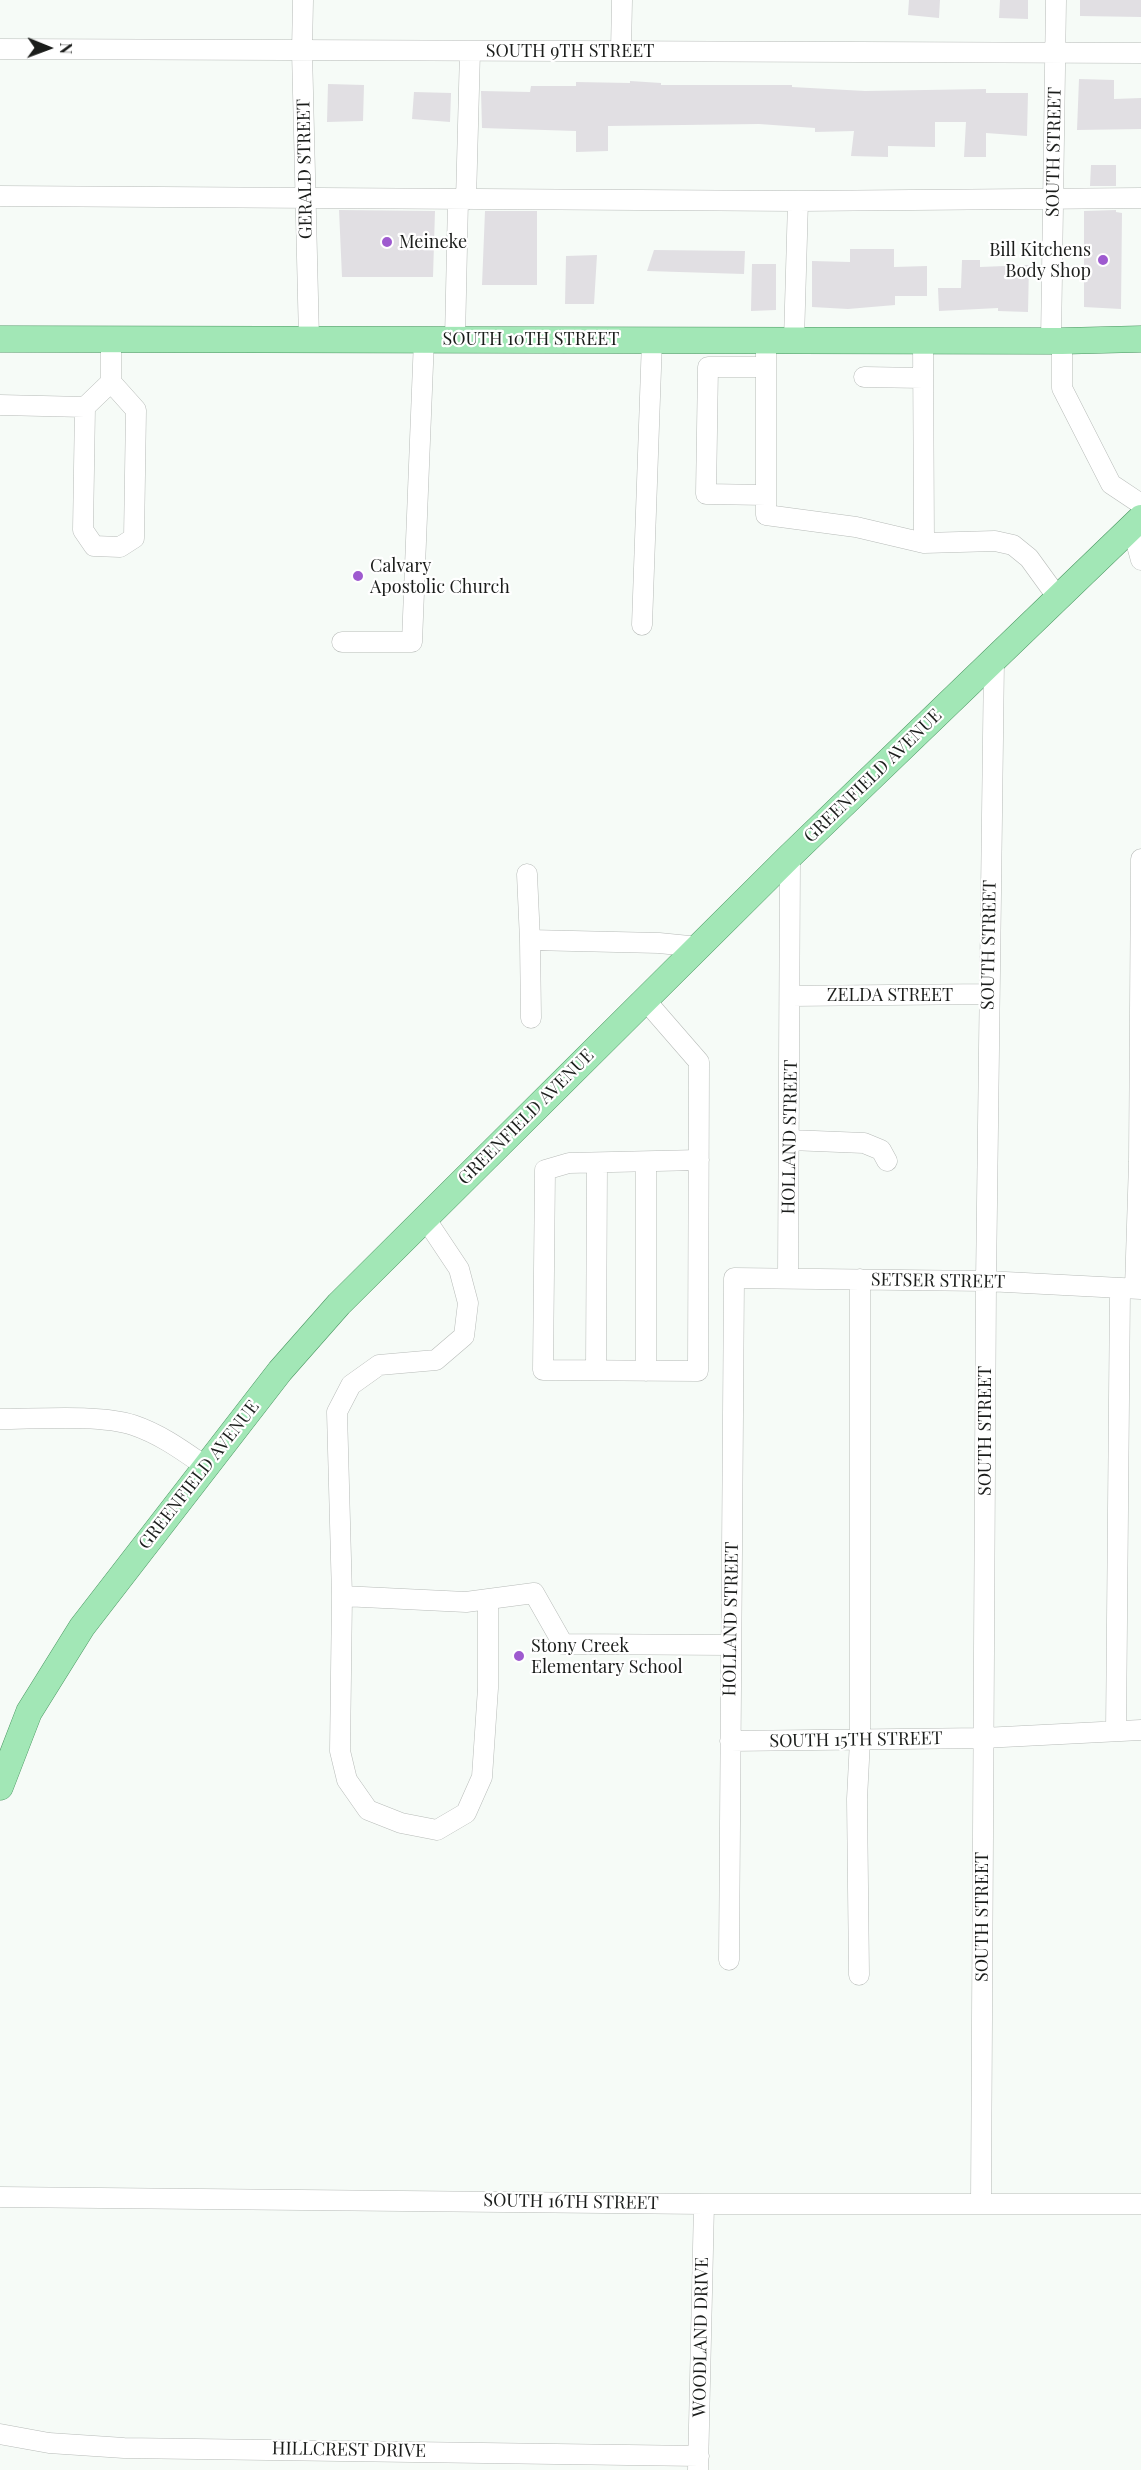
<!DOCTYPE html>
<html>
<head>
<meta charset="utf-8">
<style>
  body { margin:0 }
  #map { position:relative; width:1141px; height:2470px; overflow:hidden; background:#f6fbf7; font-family:"Playfair Display",serif }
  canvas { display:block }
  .north { position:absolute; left:18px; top:18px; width:60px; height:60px; -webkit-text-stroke:4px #fff; paint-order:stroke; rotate:91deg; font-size:16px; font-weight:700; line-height:24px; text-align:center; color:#1b1d1b }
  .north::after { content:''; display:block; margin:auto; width:21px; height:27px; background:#1b1d1b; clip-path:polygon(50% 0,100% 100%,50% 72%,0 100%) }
</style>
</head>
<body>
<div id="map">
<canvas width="1141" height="2470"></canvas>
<div class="north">N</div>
</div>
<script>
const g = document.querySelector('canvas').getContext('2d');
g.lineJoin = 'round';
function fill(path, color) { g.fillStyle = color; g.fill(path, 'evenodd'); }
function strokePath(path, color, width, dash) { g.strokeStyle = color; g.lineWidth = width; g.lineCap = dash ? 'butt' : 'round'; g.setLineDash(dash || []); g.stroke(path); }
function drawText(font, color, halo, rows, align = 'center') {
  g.font = font + ' "Playfair Display",serif'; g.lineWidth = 4.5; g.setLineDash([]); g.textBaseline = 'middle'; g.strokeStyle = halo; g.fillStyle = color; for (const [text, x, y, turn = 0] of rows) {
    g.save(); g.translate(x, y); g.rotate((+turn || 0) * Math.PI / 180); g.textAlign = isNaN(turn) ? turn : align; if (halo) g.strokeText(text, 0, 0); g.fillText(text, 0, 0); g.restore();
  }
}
const building = new Path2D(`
  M909,0H940L939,18L908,15Z
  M1000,0H1028V19L999,18Z
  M1080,0H1141V17L1080,16Z
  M1079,79L1114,80V99L1141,98V129L1077,130Z
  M630,81L661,83V85H792V87L865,91L986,89V93H1028L1027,136L986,133V157H964L966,122H935V147L888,146V157L851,156L854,131L815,132V128L759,124L608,126V151L576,152V131L482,128L481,91L530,92L531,86H576V82L630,83Z
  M328,84L364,85L363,121L327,122Z
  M414,92L451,93L450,122L412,119Z
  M1091,165H1116V186H1090Z
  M339,210L435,211L433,277H342Z
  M1116,210V212L1122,213L1121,309L1084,307V211Z
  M485,211H537V285H482Z
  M850,249H894V267L927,266V296H895V305L848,309L812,307V261L850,262Z
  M654,250L745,251L744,274L647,271Z
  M597,255L594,304H565L566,256Z
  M962,260H980V267L1029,265L1028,312L998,311V308L939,311L938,288H961Z
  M752,264H776V310L751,311Z`);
const minor = new Path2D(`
  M303,0L302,51L309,339
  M0,49L1141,53
  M621,51L622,0
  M0,196L798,201L1141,198
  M466,200L470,51
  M455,339L458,200
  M765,340L766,348V495L706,494L708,367H766
  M794,340L798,201
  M923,340L924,543
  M1051,341L1056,0
  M1062,341V388L1111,484L1141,504
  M864,377L923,378
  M111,382L136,410L134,538L120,547L94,546L83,530L85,407L111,382V339
  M0,405L85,407
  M766,495V515L856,527L924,543L995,541L1013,545L1029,558L1058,598
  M1132,527L1141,560
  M642,625L652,340
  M342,642H412L424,339
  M527,874L530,940
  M791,996L988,994
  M646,1001L699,1062L698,1371L543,1370L545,1170L569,1163L699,1160
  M531,1018L530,940L659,943L699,947
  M790,1140L864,1143L881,1150L887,1161
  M646,1162V1371
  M425,1218L459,1269L468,1303L464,1336L436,1360L379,1365L351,1385L337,1412L342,1596L466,1602L534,1593L563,1644L731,1645
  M788,1278L790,856
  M1135,1288L1139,1162L1141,859
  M596,1370L597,1163
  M0,1419C36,1419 100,1414 133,1425C160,1434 182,1450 205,1466
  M342,1596L340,1751L347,1780L368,1810L401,1823L437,1830L466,1813L482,1777L488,1688V1599
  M1116,1731L1120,1288
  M730,1741L983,1738L1141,1730
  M729,1960L734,1278L986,1281L1141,1289
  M859,1975L857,1799L860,1740V1279
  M0,2197L704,2204H1141
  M981,2203L986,1281L994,660
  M0,2434L49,2443L124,2448L699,2456
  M698,2470L704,2204`);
const major = new Path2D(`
  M0,339L1062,341L1141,339
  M0,1787L29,1712L82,1627L280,1371L339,1304L790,856L1141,518`);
const markers = [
  [387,242,6,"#9e5acf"],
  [1103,260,6,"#9e5acf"],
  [358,576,6,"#9e5acf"],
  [519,1656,6,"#9e5acf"]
];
const streetNames = [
  ["SOUTH 9TH STREET",570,51],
  ["SOUTH STREET",1054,152,-89],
  ["GERALD STREET",305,169,-91],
  ["SOUTH 10TH STREET",531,339],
  ["GREENFIELD AVENUE",873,776,-44],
  ["SOUTH STREET",989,945,-89],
  ["ZELDA STREET",890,995],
  ["GREENFIELD AVENUE",526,1117,-45],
  ["HOLLAND STREET",790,1137,-89],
  ["SETSER STREET",938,1281,1],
  ["SOUTH STREET",985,1431,-90],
  ["GREENFIELD AVENUE",199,1475,-52],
  ["HOLLAND STREET",731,1619,-89],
  ["SOUTH 15TH STREET",856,1740,-1],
  ["SOUTH STREET",982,1917,-90],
  ["SOUTH 16TH STREET",571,2202,1],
  ["WOODLAND DRIVE",701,2337,-89],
  ["HILLCREST DRIVE",349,2450,1]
];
const poiNames = [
  ["Meineke",399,242],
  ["Bill Kitchens",1091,250,"right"],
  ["Body Shop",1091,271,"right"],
  ["Calvary",370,566],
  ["Apostolic Church",370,587],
  ["Stony Creek",531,1646],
  ["Elementary School",531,1667]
];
fill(building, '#e1dfe3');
strokePath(minor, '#b7bbb8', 21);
strokePath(major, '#4a9661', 27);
strokePath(minor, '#fff', 20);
strokePath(major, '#a2e7b6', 26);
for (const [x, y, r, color] of markers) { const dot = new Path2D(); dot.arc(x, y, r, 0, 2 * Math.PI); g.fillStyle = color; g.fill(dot); strokePath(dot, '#fff', 2); }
drawText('18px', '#1b1d1b', '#fff', streetNames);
drawText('18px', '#1b1d1b', '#fff', poiNames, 'left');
</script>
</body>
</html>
